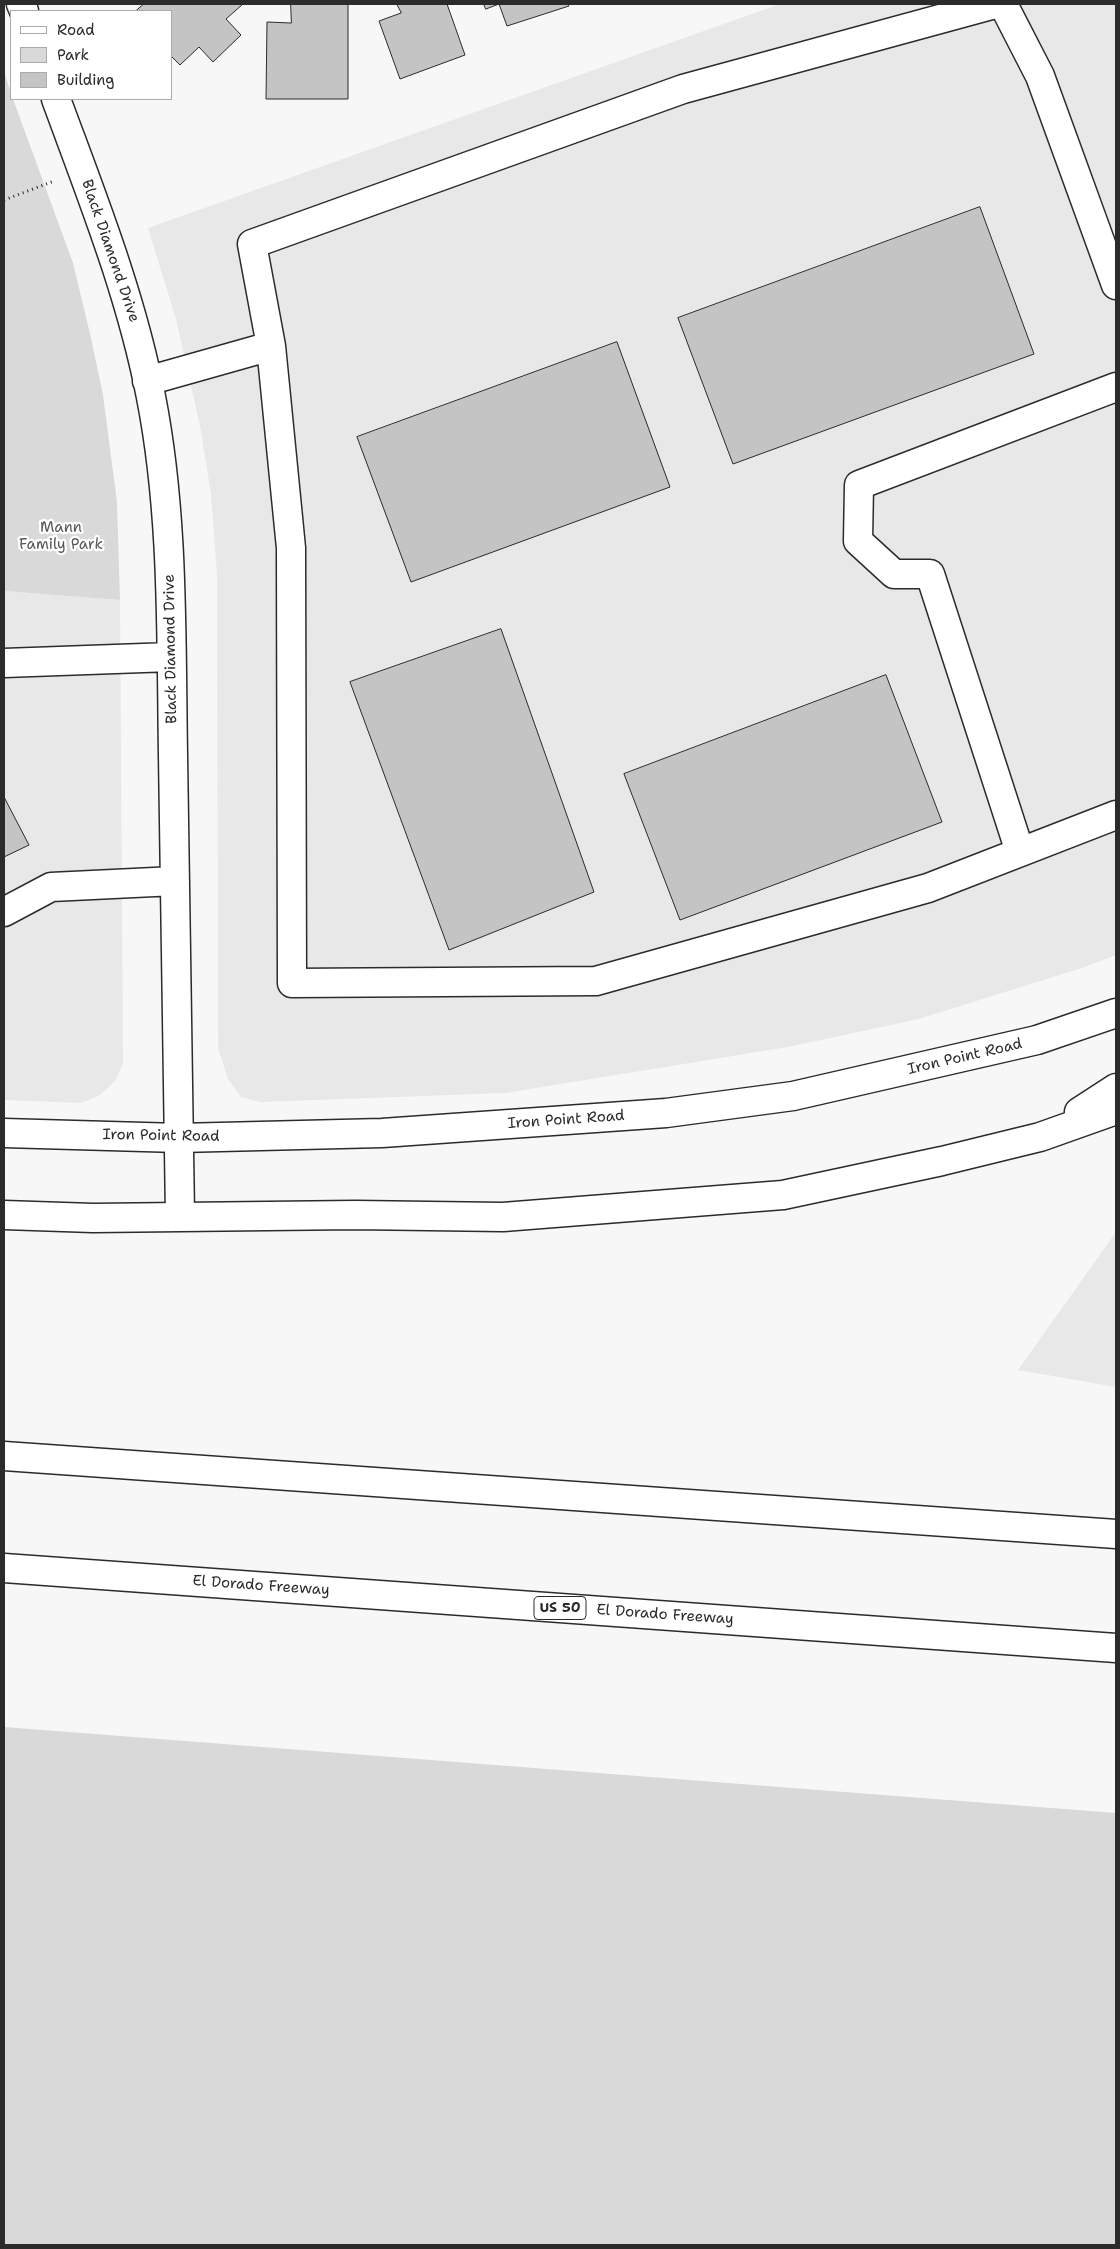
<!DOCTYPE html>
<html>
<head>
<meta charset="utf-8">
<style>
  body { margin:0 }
  #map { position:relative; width:1120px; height:2249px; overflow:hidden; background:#f7f7f7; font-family:"Shantell Sans",sans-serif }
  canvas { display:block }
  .frame { position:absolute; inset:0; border:5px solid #2b2b2b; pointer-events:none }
  .legend { position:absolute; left:10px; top:10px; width:162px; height:90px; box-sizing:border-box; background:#fff; border:1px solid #aaa; margin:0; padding:6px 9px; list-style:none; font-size:15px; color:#2b2b2b }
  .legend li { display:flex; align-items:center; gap:10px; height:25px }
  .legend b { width:25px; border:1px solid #aaa }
</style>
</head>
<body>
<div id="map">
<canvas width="1120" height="2249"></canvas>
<div class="frame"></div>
<ul class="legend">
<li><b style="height:6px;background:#fff"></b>Road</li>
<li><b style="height:14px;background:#d9d9d9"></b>Park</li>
<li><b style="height:14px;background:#c4c4c4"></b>Building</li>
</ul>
</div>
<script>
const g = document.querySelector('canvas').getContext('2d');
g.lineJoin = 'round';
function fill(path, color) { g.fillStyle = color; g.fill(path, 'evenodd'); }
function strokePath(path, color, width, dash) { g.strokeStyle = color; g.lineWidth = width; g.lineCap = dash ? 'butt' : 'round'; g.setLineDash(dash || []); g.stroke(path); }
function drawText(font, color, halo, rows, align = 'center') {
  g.font = font + ' "Shantell Sans",sans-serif'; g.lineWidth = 4.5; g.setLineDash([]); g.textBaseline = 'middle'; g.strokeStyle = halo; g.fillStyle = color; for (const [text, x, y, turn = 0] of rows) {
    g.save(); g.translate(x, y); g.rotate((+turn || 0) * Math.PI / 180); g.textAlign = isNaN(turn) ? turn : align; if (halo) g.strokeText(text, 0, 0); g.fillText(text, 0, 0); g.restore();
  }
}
const built = new Path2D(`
  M780,4H1116V955L1085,967L919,1019L788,1047L505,1093L261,1102L241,1097L228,1079L218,1048L217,574L211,494L200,426L176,319L148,228Z
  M4,591L120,600L123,1063L115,1081L100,1095L81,1103L4,1100Z
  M1116,1232V1387L1018,1370Z`);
const green = new Path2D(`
  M4,72L11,93V99H13L73,263L91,338L103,395L117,502L120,600L4,591Z
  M4,1727L1116,1813V2245H4Z`);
const building = new Path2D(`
  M144,4H243L226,19L241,35L213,62L199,47L180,65L171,56V11H136Z
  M291,4H348V99H266L267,22L291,23Z
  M397,4H447L465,55L400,79L379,21L401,13Z
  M484,4H568L569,6L507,26L499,4L486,9Z
  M980,207L1034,354L733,464L678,318Z
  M617,342L670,487L411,582L357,437Z
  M501,629L594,892L449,950L350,682Z
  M886,675L942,822L680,920L624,774Z
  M4,797L29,845L4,857Z`);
const path = new Path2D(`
  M4,200L54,181`);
const minor = new Path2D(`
  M21,4L24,11
  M1003,4L1040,76L1116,285
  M56,99C92,197 131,294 151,397C174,514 171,636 173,755C176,908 178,1062 180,1216
  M271,346L291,548L292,983L596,981L928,888L1116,815
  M147,381L271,346L252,244L683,89L995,4
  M4,663L171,657
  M1020,852L930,574H894L858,541L859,485L1116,387
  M4,912L51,887L175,881`);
const major = new Path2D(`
  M1079,1112L1116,1088
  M4,1133L179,1138L382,1133L666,1113L793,1096L1037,1040L1116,1013
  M4,1215L93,1218L355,1215L503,1217L783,1195L942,1161L1040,1137L1116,1110`);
const highway = new Path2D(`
  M4,1456L1116,1534
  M4,1568L1116,1648`);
const shields = [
  [560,1608,52]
];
const shieldNames = [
  ["US 50",560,1608]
];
const streetNames = [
  ["Black Diamond Drive",110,251,71],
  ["Black Diamond Drive",171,649,-91],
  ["Iron Point Road",965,1057,-13],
  ["Iron Point Road",566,1120,-4],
  ["Iron Point Road",161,1136,1],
  ["El Dorado Freeway",261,1586,4],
  ["El Dorado Freeway",665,1615,4]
];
const parkNames = [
  ["Mann",61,528],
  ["Family Park",61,545]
];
fill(built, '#e8e8e8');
fill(green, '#d9d9d9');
fill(building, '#c4c4c4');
strokePath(building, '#2b2b2b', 1);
strokePath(minor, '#2b2b2b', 31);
strokePath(major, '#2b2b2b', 31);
strokePath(highway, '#2b2b2b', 31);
strokePath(path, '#2b2b2b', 3, [1, 4]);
strokePath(minor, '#fff', 28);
strokePath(major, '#fff', 28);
strokePath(highway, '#fff', 28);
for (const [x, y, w] of shields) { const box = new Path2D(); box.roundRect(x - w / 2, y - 11.5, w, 23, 4); g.fillStyle = '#fff'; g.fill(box); strokePath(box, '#2b2b2b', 1); }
drawText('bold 14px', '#2b2b2b', null, shieldNames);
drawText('15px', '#2b2b2b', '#fff', streetNames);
drawText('15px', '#565656', '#fff', parkNames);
</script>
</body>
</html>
